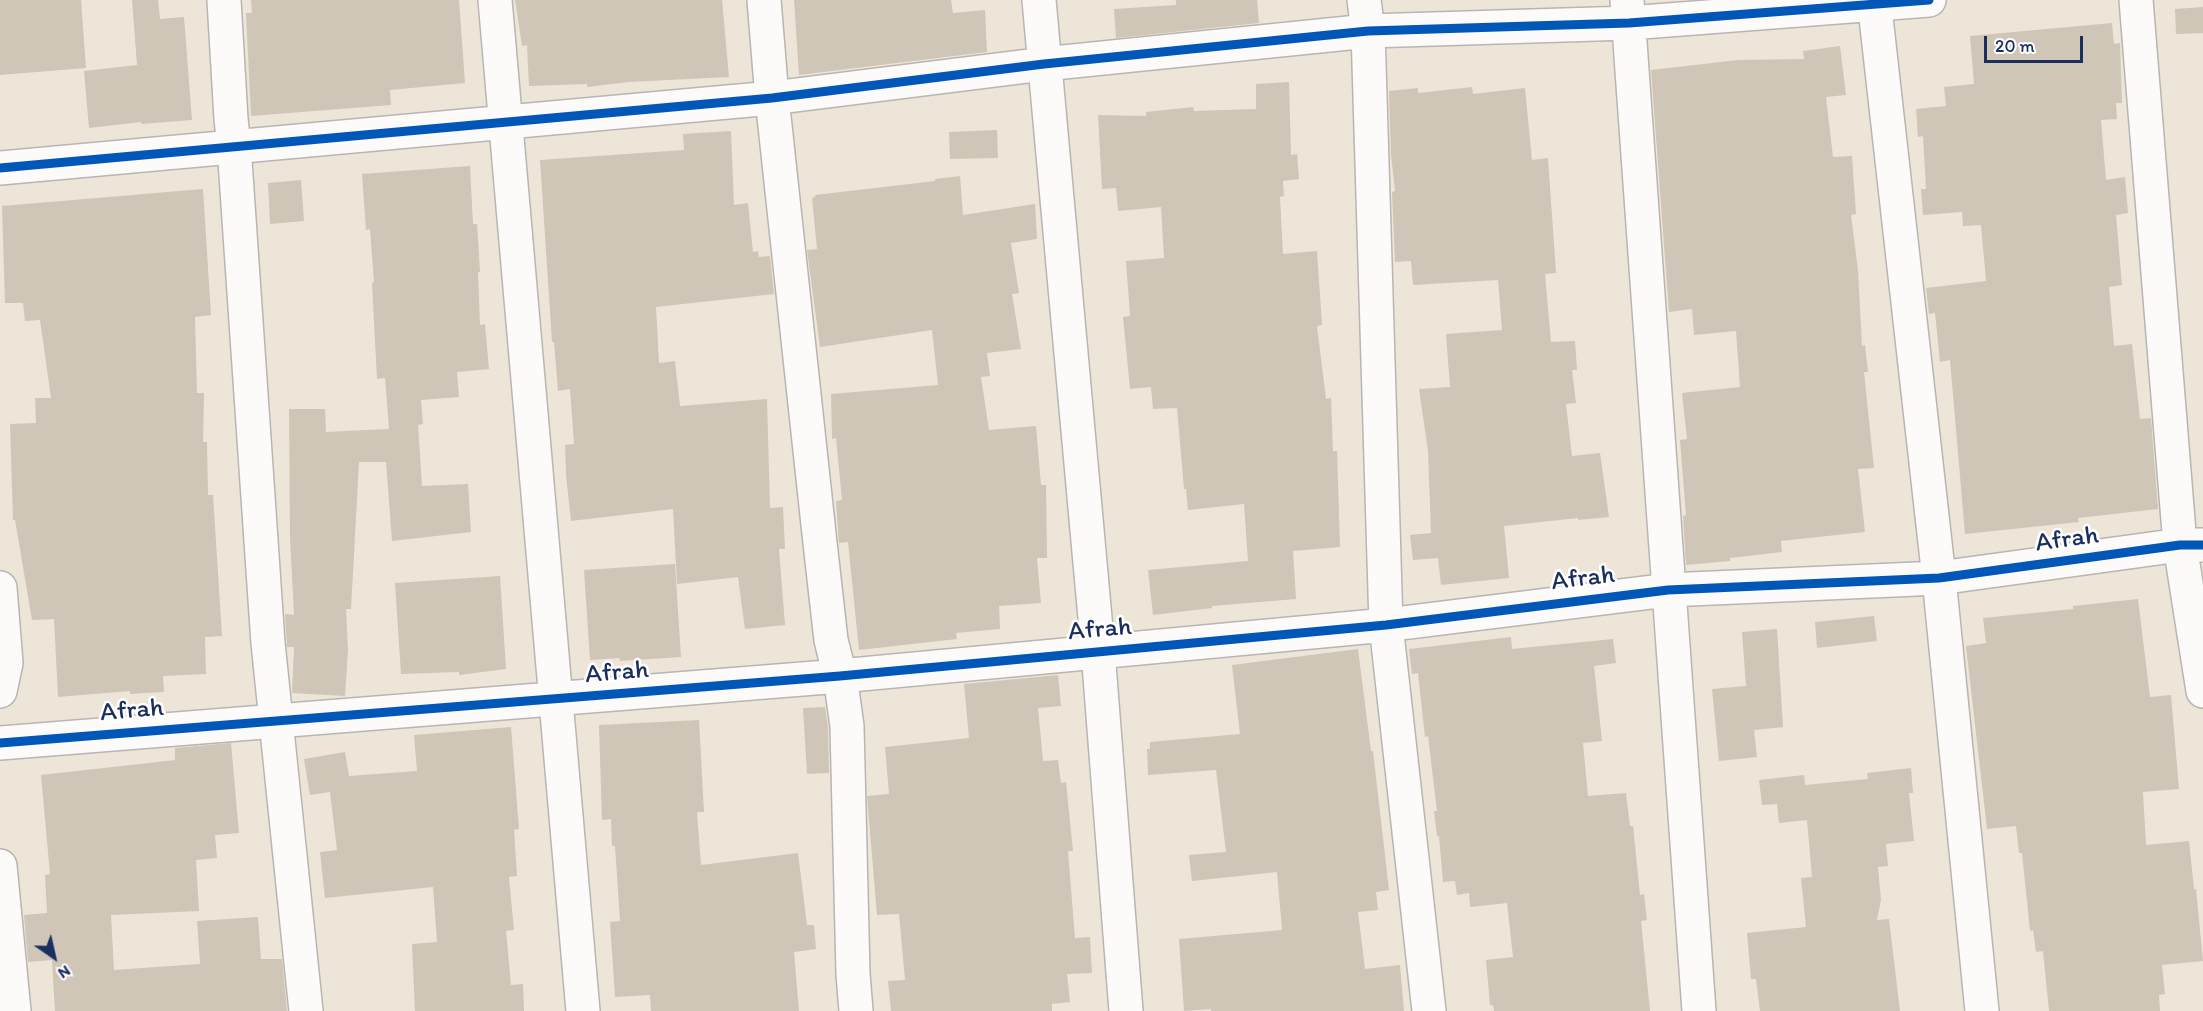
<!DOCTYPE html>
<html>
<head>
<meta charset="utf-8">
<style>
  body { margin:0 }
  #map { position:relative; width:2203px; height:1011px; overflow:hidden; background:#ede5d8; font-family:Itim,sans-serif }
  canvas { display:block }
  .north { position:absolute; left:24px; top:927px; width:60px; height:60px; -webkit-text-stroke:4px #fff; paint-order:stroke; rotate:146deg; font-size:16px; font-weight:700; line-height:24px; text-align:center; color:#1b2f5e }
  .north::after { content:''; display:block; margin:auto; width:21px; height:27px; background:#1b2f5e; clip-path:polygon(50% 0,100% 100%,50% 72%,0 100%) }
  .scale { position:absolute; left:1984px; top:36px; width:99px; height:27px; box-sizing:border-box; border:3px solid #1b2f5e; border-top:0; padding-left:8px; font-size:18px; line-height:21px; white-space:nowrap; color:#1b2f5e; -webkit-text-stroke:4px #fff; paint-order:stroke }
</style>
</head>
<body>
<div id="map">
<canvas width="2203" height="1011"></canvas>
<div class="north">N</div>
<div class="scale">20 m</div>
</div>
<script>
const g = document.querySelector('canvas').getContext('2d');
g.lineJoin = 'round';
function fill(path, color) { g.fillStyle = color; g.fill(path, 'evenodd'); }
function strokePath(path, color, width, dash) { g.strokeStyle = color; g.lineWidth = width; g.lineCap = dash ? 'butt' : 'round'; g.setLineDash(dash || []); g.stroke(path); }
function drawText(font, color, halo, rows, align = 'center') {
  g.font = font + ' Itim,sans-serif'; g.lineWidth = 5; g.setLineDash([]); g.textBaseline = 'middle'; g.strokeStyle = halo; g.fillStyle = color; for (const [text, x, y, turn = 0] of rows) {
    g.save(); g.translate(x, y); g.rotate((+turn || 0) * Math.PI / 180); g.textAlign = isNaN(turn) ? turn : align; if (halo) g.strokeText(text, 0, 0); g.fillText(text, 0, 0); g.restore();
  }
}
const building = new Path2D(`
  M0,0H81L86,68L0,75Z
  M132,0H158L160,19L184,17L192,120L141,124V122L89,128L84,71L137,65Z
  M251,0H459L465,83L390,90L391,105L251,116L246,13H252Z
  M515,0H722L729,77L629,82L587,87V84L529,86L527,45L522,46Z
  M794,0H951L953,13L985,10L987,52L799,75Z
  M1176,0H1257L1259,23L1116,38L1114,9L1176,5Z
  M2203,7V33L2176,34L2175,9Z
  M2112,23L2114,44L2120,43L2122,103H2116L2117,119L2101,120L2106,180L2125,177L2128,213L2116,215L2122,285L2109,287L2114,346L2132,344L2140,419L2151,418L2158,509L2078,518L2079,522L1965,534L1950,360L1940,362L1935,313L1929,314L1926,288L1986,281L1981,225L1963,226L1962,212L1923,215L1921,189H1926L1923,136L1918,137L1916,109L1946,106L1944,87L1974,84L1970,36Z
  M1840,46L1846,95L1826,97L1833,157L1852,156L1856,214L1851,215L1858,270L1862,346L1865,345L1868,372H1864L1874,468L1858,469L1865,532L1781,541L1782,552L1730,558V561L1686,565L1683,516L1686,515L1680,440L1687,439L1682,393L1740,387L1736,331L1694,335L1692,309L1669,312L1651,70L1738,60L1804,59L1803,51Z
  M1289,82L1291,155L1297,154L1299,179L1283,181L1284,196L1280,197L1283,254L1317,251L1322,325L1317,326L1326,399L1331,398L1333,451H1337L1340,547L1293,551L1296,599L1212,606V608L1153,615L1148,570L1248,561L1244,504L1188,510L1186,489H1184L1177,408L1153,409L1151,387L1130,389L1123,317L1130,316L1126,261L1164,258L1161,207L1118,211L1116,188L1102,189L1098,115L1146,116V112L1193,107L1194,111L1256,109V84Z
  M1472,87L1473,94L1525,88L1532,160L1548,158L1556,273L1545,274L1551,342L1575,341L1577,370H1572L1576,403L1566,404L1572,456L1600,453L1609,517L1578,520V518L1504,526L1509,578L1441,585L1438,558L1413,560L1410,535L1431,533L1428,451L1419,389L1450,387L1446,334L1502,330L1498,280L1413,285L1411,261L1395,262L1392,192L1395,191L1391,155L1389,91L1418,88V93Z
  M997,130L998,158L950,159L949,132Z
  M731,131L734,205L748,203L753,252L758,251L759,257L770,256L774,294L656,307L659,363L675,361L680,406L767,399L770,508L783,507L785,549H779L785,625L745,629L738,577L677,584L673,509L571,521L566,475L565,445L574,444L570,389L558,391L554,342H552L540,160L684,150L683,134Z
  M470,166L473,224H477L480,272H478L480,325L485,324L489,369L457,372L459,397L421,400L423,424L418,425L422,486L468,484L471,532L392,541L386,462H359L351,609H346L348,650L345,696L292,693L294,647H287L285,614L294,615L290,538L289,409H325L326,432L389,429L385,378L377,379L372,283L374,282L370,229L366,230L362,174Z
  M960,176L963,215L1035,204L1037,239L1011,243L1019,293L1012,294L1021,349L987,353L990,376L981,377L989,430L1036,426L1041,485H1046L1047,558H1037L1041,603L999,606L1000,629L956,633L957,639L859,650L848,542L839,543L836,501L842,500L836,438L832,439L831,394L938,385L932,330L820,347L807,250L817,249L812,198L815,197V195L935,181V179Z
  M301,180L304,221L270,224L268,183Z
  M203,189L211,315L195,317L197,393H204L203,442H207L208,495H213L222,636L205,637L206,674L163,676L164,692L130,694V691L58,697L54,619L32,620L15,520H13L10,424L36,423L35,398H51L40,320L25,321L23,303H5L2,206Z
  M675,564L681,657L620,661L619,658L590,660L584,570Z
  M500,576L506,669L459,675V672L401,674L395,583Z
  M2138,599L2150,697L2171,695L2179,789L2143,792L2146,845L2189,841L2194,889H2196L2203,961L2162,965L2165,994L2159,995L2160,1011H2049L2043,951L2036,952L2033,930L2030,931L2022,853H2019L2016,826L1987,829L1966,646L1986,643L1983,618L2073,609V606Z
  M1874,616L1877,641L1817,648L1815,622Z
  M1777,629L1783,727L1754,730L1757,757L1719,761L1712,689L1746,686L1742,632Z
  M1511,637L1512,649L1613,639L1616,663L1594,666L1602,741L1583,743L1588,796L1626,793L1630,826H1633L1640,895L1644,894L1647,920L1641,921L1650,1011H1494L1493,1005H1490L1486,960L1513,957L1507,903L1470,907L1469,893L1457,895L1455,881L1443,882L1439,836H1437L1434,811H1437L1428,736L1425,737L1418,673L1412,674L1409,649Z
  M1358,649L1371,751H1373L1389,890L1376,892L1378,910L1358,912L1365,969L1400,965L1404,1011H1211V1009L1184,1011L1179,939L1282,930L1277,872L1192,881L1189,855L1226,852L1216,770L1148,775L1147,749H1150V742L1240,734L1232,665Z
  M1058,675L1061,706L1038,708L1043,761L1058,760L1061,783L1066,782L1073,851H1068L1075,938L1090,937L1092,973L1067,974L1070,1002L1052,1004V1011H891L888,981L905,980L899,914L877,915L867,796L889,794L885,747L969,738L964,684Z
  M825,707L828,728L829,773L807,774L803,708Z
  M699,720L704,812H697L701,865L798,853L807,925H814L816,949L794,952L799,1011H651L650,995L615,997L610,922L620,921L615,846H612L611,819L602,820L599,725Z
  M511,727L519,829L514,830L517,876L509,877L514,930L506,931L511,985L523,984L524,1011H415L412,944L437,942L433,887L325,898L320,852L337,850L330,792L310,795L304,759L345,752L349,776L417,771L414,735Z
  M231,743L239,833L215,835L217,858L196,860L199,911L111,915L114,970L200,964L197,921L258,917L261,959H282L287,1011H55L52,960L28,962L24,915L47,913L45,875L50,874L41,775L175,760V748Z
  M1911,768L1913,793H1909L1914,841L1886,844L1888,866L1878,867L1881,900L1877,920L1889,919L1900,1011H1760L1756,979H1751L1747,933L1806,927L1801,878L1812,877L1807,820L1779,823L1777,804L1762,805L1759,780L1804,775L1805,785L1868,779L1867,773Z`);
const minor = new Path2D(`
  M495,0L583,1011
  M764,0L772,98L820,543L831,640L840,676L847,726L853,974L856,1011
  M1039,0L1098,651L1126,1011
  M1364,0L1368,31L1386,625L1429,1011
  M1627,0L1699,1011
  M1874,0L1939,578L1982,1011
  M2136,0L2180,545L2203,691
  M0,168L772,98L1044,64L1368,31L1629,23L1929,0
  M0,588L6,663L0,691
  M0,743L840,676L1386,625L1668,590L1939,578L2180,545H2203
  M0,866L14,1011`);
const tertiary = new Path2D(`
  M224,0L231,119L234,146L268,643L306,1011`);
const cycleway = new Path2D(`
  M0,168L772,98L1044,64L1368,31L1629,23L1929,0
  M0,743L840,676L1386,625L1668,590L1939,578L2180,545H2203`);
const streetNames = [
  ["Afrah",2067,540,-8],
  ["Afrah",1583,579,-7],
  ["Afrah",1100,630,-5],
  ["Afrah",617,673,-5],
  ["Afrah",132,711,-5]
];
fill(building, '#d0c6b7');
strokePath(minor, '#b8b5b2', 36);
strokePath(tertiary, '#b8b5b2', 36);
strokePath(minor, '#fcfbf9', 33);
strokePath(tertiary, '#fcfbf9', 33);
strokePath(cycleway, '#0057b8', 9);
drawText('26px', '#1b2f5e', '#fff', streetNames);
</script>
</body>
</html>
